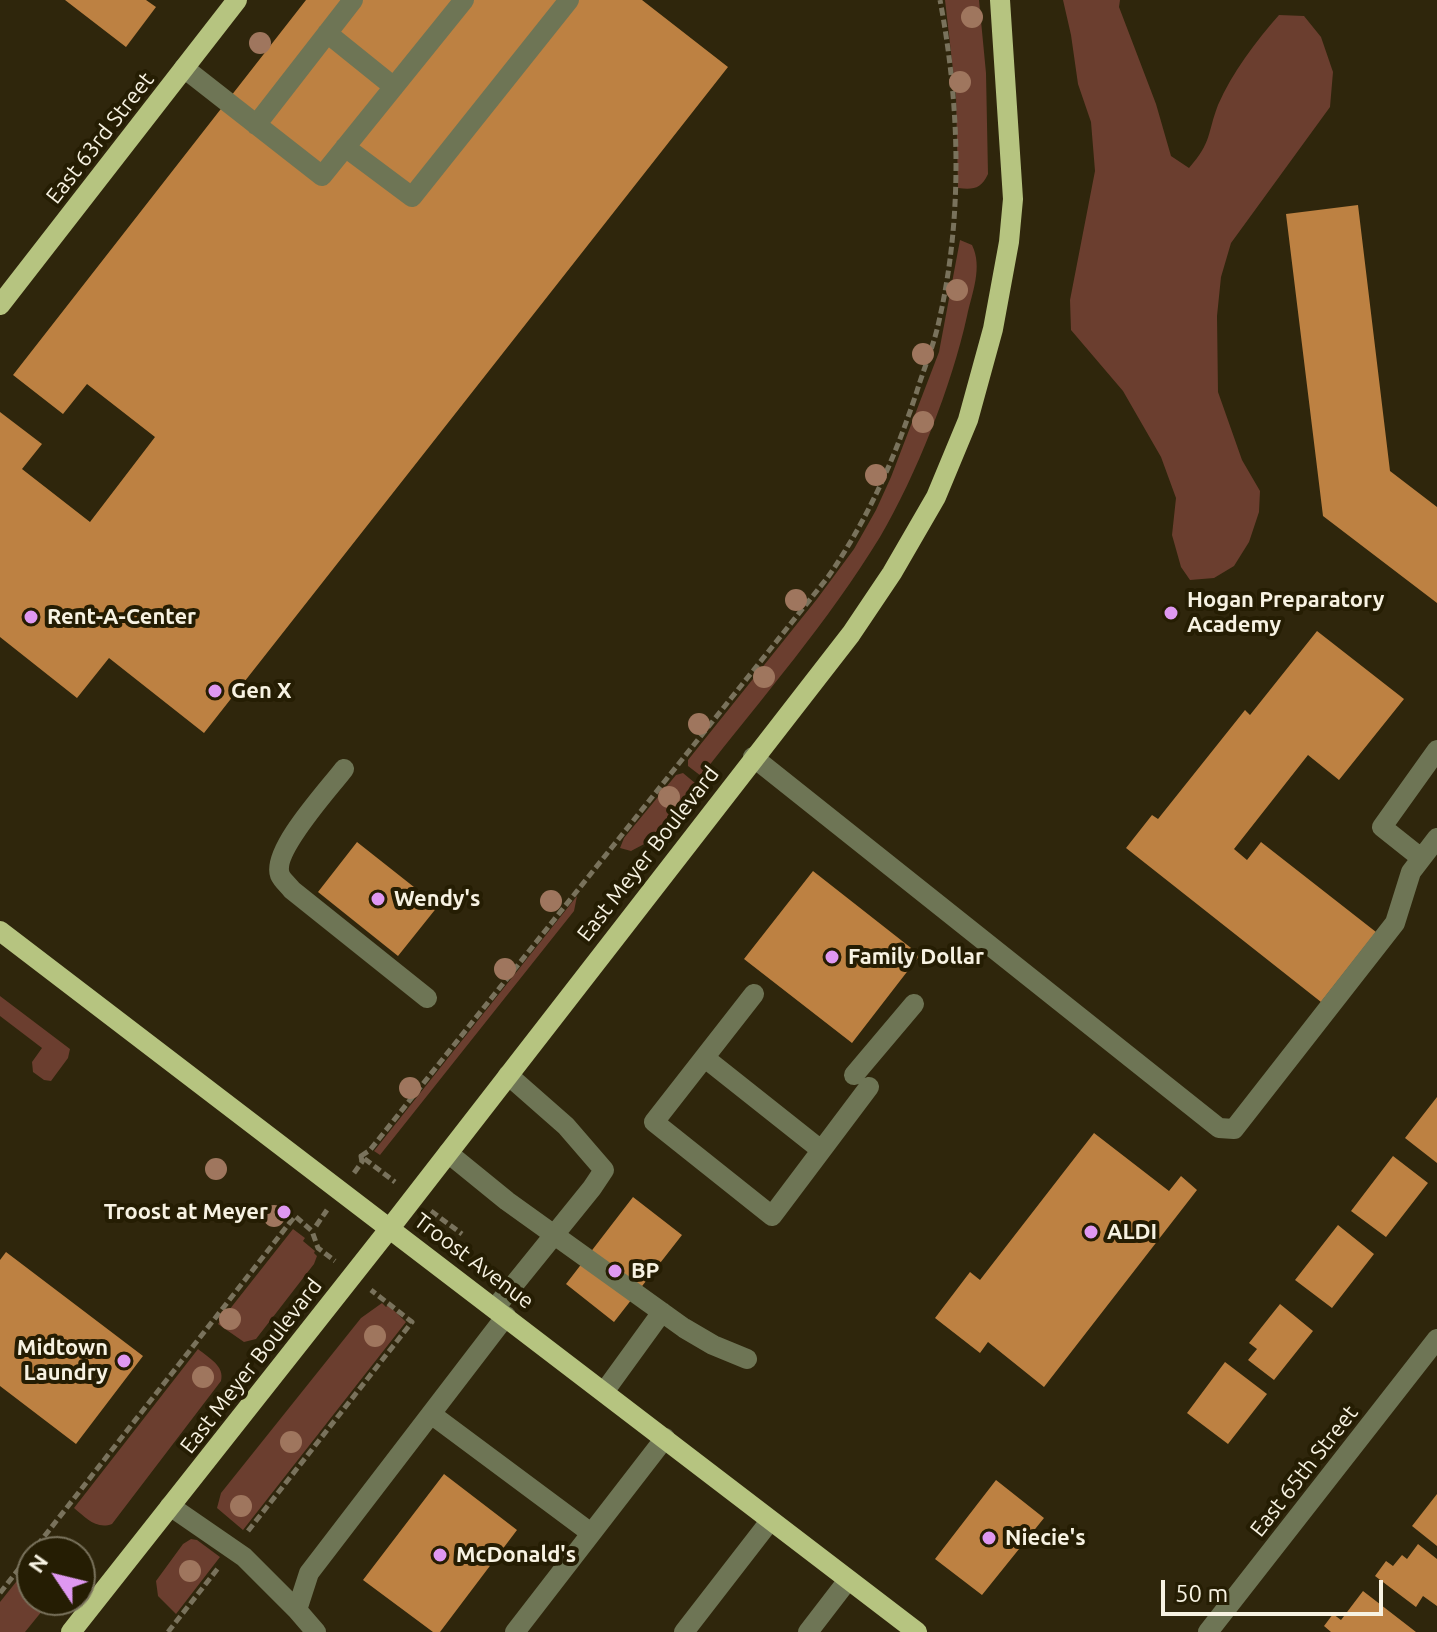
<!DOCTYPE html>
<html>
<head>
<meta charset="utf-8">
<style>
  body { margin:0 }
  #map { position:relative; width:1437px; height:1632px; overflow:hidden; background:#2f260c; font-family:Ubuntu,sans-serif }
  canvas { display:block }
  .north { position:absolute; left:16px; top:1536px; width:80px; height:80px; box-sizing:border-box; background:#251d03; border:2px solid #79725c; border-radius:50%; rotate:305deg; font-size:22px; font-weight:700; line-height:32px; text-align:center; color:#f7f2e2 }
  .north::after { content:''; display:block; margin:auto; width:28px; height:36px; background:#df98f1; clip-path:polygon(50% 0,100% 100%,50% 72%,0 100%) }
  .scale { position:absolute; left:1161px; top:1580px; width:222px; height:36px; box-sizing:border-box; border:4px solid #f7f2e2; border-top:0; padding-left:10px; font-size:24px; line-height:28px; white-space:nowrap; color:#f7f2e2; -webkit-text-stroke:6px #251d03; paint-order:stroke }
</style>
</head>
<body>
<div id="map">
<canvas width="1437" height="1632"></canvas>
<div class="north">N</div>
<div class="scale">50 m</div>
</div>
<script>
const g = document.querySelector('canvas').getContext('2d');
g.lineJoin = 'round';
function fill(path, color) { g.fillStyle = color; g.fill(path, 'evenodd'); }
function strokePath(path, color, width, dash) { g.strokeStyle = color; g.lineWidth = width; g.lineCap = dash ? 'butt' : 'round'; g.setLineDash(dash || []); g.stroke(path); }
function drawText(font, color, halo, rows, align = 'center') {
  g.font = font + ' Ubuntu,sans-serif'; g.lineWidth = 8; g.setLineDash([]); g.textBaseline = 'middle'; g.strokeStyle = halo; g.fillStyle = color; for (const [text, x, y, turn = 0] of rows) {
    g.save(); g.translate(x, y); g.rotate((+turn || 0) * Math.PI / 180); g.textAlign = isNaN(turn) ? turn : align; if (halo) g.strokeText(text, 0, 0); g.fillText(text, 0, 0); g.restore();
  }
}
const green = new Path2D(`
  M945,0H979L986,73L988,174C981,189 973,190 958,188L956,96Z
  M1063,0H1120L1119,7L1156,104L1171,156L1189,168C1212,142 1207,134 1218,105C1232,73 1256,41 1279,15L1304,16L1321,37L1333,72L1330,107L1231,243L1221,277L1217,316L1218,392L1242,460L1260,491L1259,512L1249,542L1234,566L1214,578L1190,580L1181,567L1172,535L1176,498L1161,457L1123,391L1071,330L1070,300L1095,171L1091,122L1078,84L1071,35Z
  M960,240L972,245C983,267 972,293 967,316C952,385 916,476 880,537C828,622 762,698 701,776L688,766V760L817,599L854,549L876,510L891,477L939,352Z
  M683,773L695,783L648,842L631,851L620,848L624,838L676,775Z
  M577,896L574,911L380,1155L374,1151Z
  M0,996L70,1049L68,1058L51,1081L44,1080L33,1072L32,1062L42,1048L0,1016Z
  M293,1229L305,1238L303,1241L315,1251L314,1253L317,1256L314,1264L256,1339L244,1342L218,1324Z
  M382,1303L386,1307L388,1305L406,1322L243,1530L217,1508L221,1493L361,1318Z
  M198,1349C209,1358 225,1366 221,1381L112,1524C96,1530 85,1517 74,1508Z
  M191,1539L197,1540L220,1557L176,1614L158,1596L156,1581L183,1544Z
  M32,1562V1600H51L25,1632H0V1602Z`);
const building = new Path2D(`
  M65,0H146L156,7L126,47Z
  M306,0H642L728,67L204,733L109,658L77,698L0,637V412L42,444L22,469L90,522L155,437L87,384L63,414L13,375Z
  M1358,205L1390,471L1437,507V603L1323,516L1286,214Z
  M1317,631L1404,699L1339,780L1308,755L1234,849L1247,860L1261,842L1376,932L1321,1002L1126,848L1152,815L1158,819L1245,710L1250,715Z
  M357,842L438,906L398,956L318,892Z
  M813,871L920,955L852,1043L744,959Z
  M1437,1097V1163L1405,1138Z
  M1094,1133L1169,1191L1181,1176L1197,1190L1044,1387L988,1342L980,1353L935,1318L970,1272L980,1280Z
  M1393,1156L1428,1183L1386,1237L1351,1211Z
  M633,1197L682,1235L614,1322L566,1284Z
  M1338,1225L1374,1254L1332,1308L1295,1280Z
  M6,1252L143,1356L76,1444L0,1386V1260Z
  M1280,1304L1313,1331L1274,1380L1248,1360L1257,1349L1249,1343Z
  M1225,1362L1267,1394L1228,1444L1187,1413Z
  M444,1474L517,1530L440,1632H433L363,1580Z
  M996,1480L1044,1518L982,1595L935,1559Z
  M1437,1494V1546L1412,1526Z
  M1418,1544L1437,1559V1606L1423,1596L1416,1607L1375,1576L1386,1561L1393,1566L1402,1555L1407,1559Z
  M1363,1591L1416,1632H1331L1324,1626L1333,1614L1341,1620Z`);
const path = new Path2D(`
  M361,1156L370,1150L828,577C868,519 895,458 917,391C924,368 934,345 939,321C963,216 960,106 940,0
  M354,1173L362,1162L361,1156L395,1182
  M431,1211L462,1234
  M316,1226L327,1210
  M248,1531L412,1322L371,1290
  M0,1593L295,1216L312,1231L318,1248L335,1261
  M168,1632L219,1567`);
const minor = new Path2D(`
  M327,33L394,87
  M184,68L322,176L464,0
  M256,125L353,0
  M345,147L412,197L569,0
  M753,757L1219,1128L1234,1129L1395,923L1411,872L1437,838
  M344,769C329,789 271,851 280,875C282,880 289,886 292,890L427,998
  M1421,858L1382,827L1437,750
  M754,994L654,1122L772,1216L869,1087
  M705,1058L821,1150
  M854,1075L914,1004
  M448,1153L507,1201L684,1328L713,1345L747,1359
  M495,1308L592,1188L604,1170L566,1126L508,1075
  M604,1392L662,1312
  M431,1414L591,1533
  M170,1506L244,1557L297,1610
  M316,1632L297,1610L309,1573L506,1316
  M515,1632L665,1438
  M684,1632L770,1521
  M808,1632L848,1580
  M1208,1632L1437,1339`);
const major = new Path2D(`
  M0,305L237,0
  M0,931L917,1632
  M71,1632L390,1228L851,634L892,573L936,497L968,420L993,329L1009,242L1013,199L1000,0`);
const trees = [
  [972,17],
  [260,43],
  [960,82],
  [957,290],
  [923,354],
  [923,422],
  [876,475],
  [796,600],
  [764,677],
  [699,724],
  [669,797],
  [551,901],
  [505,969],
  [410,1088],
  [216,1169],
  [274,1216],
  [230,1319],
  [375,1336],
  [203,1377],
  [291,1442],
  [241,1506],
  [190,1571]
];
const markers = [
  [1171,613,8,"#df98f1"],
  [31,617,8,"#df98f1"],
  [215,691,8,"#df98f1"],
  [378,899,8,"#df98f1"],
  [832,957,8,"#df98f1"],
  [284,1212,8,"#df98f1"],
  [1091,1232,8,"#df98f1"],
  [615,1271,8,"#df98f1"],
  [124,1361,8,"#df98f1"],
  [989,1538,8,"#df98f1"],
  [440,1555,8,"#df98f1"]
];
const streetNames = [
  ["East 63rd Street",100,138,-52],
  ["East Meyer Boulevard",648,854,-52],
  ["Troost Avenue",474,1261,37],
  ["East Meyer Boulevard",251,1366,-52],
  ["East 65th Street",1304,1471,-52]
];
const poiNames = [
  ["Hogan Preparatory",1187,600],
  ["Academy",1187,625],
  ["Rent-A-Center",47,617],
  ["Gen X",231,691],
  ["Wendy's",394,899],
  ["Family Dollar",848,957],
  ["Troost at Meyer",268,1212,"right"],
  ["ALDI",1107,1232],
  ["BP",631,1271],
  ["Midtown",108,1348,"right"],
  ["Laundry",108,1373,"right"],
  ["Niecie's",1005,1538],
  ["McDonald's",456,1555]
];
fill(green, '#6b3e2f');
fill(building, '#bd8142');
strokePath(path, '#79725c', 5, [8, 4]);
strokePath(minor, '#6e7555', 20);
strokePath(major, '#b6c480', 20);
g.fillStyle = '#9f765e';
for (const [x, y] of trees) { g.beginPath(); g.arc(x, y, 11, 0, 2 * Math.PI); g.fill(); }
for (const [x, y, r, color] of markers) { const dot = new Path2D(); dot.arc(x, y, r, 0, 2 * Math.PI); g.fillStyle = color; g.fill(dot); strokePath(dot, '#251d03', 3); }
drawText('22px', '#f7f2e2', '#251d03', streetNames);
drawText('bold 22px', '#f7f2e2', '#251d03', poiNames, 'left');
</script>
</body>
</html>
